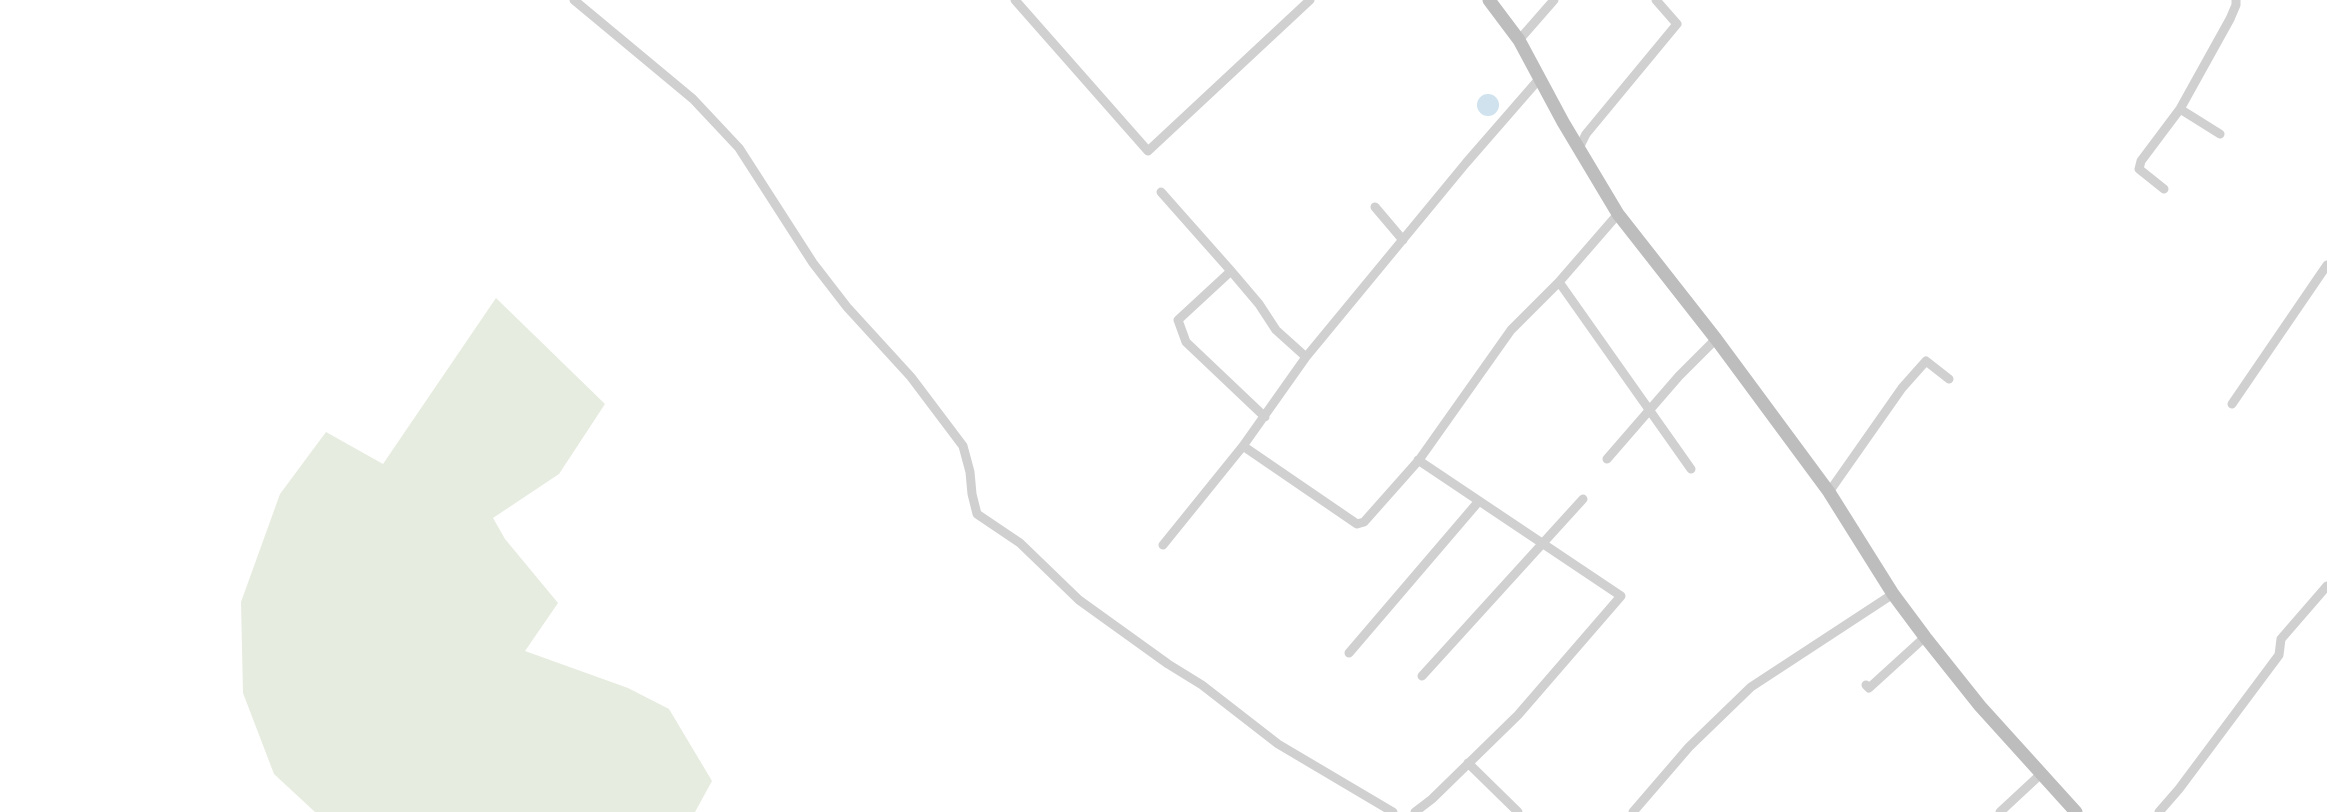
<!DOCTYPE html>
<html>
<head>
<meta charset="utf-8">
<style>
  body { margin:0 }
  canvas { display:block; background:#fff }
</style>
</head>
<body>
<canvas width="2327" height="812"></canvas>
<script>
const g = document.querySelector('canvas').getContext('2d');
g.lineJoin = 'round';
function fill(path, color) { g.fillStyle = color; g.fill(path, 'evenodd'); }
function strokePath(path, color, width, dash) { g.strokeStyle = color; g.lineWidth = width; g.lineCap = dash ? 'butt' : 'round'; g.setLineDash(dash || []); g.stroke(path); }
const green = new Path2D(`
  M496,298L605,404L559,474L493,518L505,539L558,603L525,651L628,688L669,709L712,781L695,812H315L274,774L243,693L241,602L280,494L326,432L383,464Z`);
const water = new Path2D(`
  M1477 105a11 11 0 1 1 22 0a11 11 0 1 1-22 0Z`);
const minor = new Path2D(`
  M574,0L693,99L739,148L813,263L847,307L911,377L963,446L970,472L972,494L977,514L1020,543L1079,600L1168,664L1202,685L1278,744L1393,812
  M1015,0L1148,151L1310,0
  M1519,40L1554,0
  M2180,109L2220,134
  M1579,148L1586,134L1677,24L1656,0
  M2164,189L2139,169L2141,161L2180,109L2230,19L2236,5V0
  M1161,192L1231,271L1259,304L1276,330L1306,357
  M1375,207L1403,240
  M1231,271L1178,320L1186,342L1265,417
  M1559,282L1691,469
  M2232,404L2327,265
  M1243,446L1357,524L1364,522L1419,460L1511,330L1559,282L1618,214
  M1607,459L1679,376L1716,339
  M1829,492L1902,388L1926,361L1949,379
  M1163,545L1243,446L1306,357L1466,163L1540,78
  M1349,653L1479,501
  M1422,676L1583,499
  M1866,685L1869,688L1925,637
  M1468,763L1518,812
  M1415,812L1432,799L1518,715L1621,596L1418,460
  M1633,812L1689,747L1751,687L1893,594
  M2000,812L2042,773
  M2159,812L2179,789L2279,655L2281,639L2327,586`);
const secondary = new Path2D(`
  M1489,0L1519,40L1563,122L1618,214L1716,339L1829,492L1893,594L1925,637L1980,706L2076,812`);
fill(green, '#e6ecdf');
fill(water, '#cfe2ee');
strokePath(minor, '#d0d0d0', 9);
strokePath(secondary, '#bdbdbd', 13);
</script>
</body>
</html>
